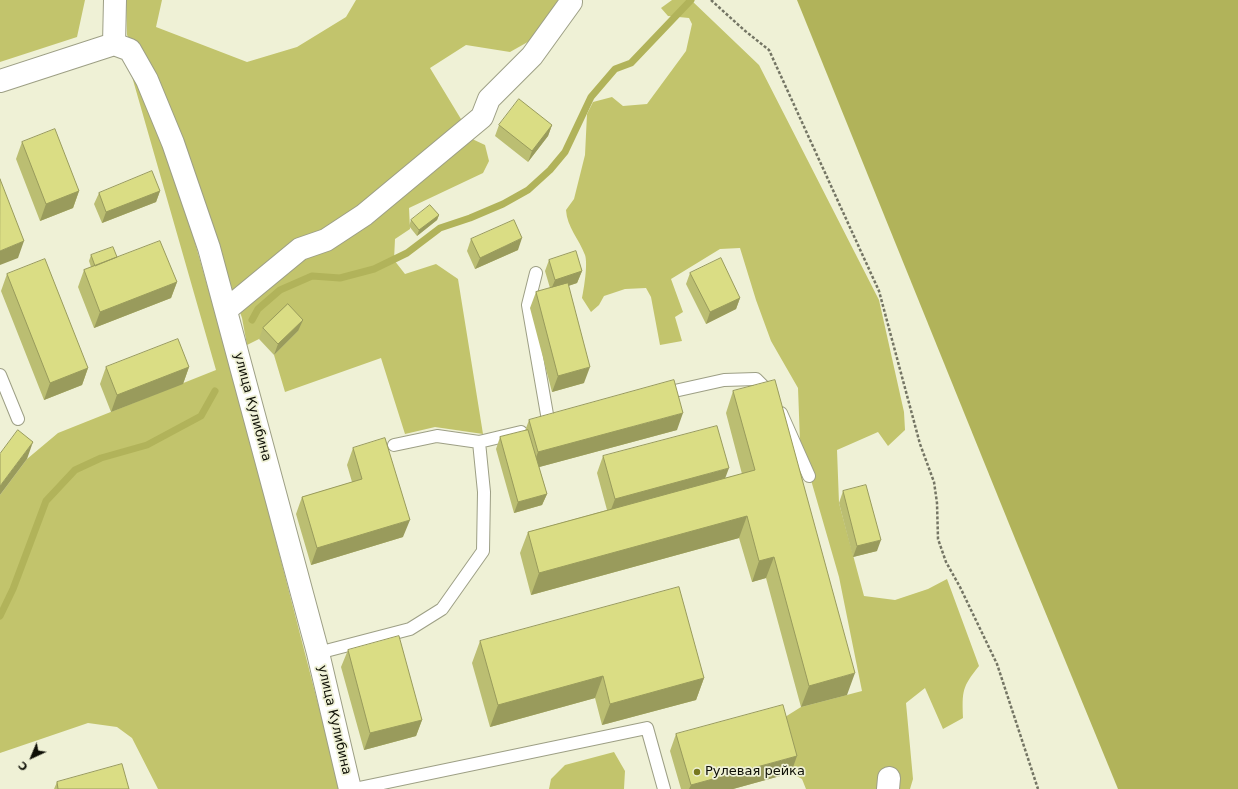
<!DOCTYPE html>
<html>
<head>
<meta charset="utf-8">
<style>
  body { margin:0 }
  #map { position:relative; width:1238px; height:789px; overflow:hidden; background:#eff1d6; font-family:"DejaVu Sans",sans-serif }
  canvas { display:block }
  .north { position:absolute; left:12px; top:737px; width:40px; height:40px; -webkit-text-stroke:3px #eff1d6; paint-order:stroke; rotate:224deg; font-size:11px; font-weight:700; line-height:16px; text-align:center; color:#0e0f06 }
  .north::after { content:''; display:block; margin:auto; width:14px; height:18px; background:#0e0f06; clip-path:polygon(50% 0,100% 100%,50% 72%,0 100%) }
</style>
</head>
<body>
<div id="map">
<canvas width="1238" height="789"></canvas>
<div class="north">С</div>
</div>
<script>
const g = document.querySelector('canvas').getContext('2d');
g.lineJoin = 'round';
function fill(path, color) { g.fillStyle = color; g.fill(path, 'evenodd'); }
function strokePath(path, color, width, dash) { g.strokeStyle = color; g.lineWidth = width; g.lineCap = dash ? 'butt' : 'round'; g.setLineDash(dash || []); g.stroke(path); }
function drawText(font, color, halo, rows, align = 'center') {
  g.font = font + ' "DejaVu Sans",sans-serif'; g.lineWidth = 3.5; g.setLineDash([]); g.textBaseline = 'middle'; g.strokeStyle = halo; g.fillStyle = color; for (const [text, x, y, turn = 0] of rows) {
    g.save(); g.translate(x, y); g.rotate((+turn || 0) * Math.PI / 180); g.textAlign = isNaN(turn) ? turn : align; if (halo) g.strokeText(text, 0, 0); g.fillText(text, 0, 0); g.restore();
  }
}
const forest = new Path2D(`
  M0,0H85L77,37L0,62Z
  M126,0H162L156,27L247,62L297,47L346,17L356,0H558L549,30L510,52L466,45L430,68L464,124L298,256L470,138L485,145L489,161L483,173L409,208L410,229L395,239L394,260L405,274L436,264L458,279L483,434L435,427L405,434L381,358L285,392L274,355L298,331L283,316L259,339L247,345L242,318L181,139L127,35Z
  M672,0H691L759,65L879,300L904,412L905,430L888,446L878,432L837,450L839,503L864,596L895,600L928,589L947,579L979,666C962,687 962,691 963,718L943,729L925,688L906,703L913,779L910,789H806L802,779L791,773L777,722L801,707L862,691L839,577L800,442L798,388L771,341L756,300L740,248L720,249L671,279L683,312L675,317L682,341L660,345L651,297L646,288L625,289L604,296L599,305L591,312L582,298C584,288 588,264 585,255C579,239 567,227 566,210L574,199L585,155L587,114L593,102L612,97L623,106L647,104L686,51L692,24L689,18L668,16L661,8Z
  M131,73L164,134L237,390L340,789H158L132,738L117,727L88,723L0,753V495L27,459L58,433L216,370Z
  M614,752L625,771L624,789H549L551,779L565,765Z`);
const water = new Path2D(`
  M797,0H1238V789H1118L1016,541Z`);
const stream = new Path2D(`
  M252,320L258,309L280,290L312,276L340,278L374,269L407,253L440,228L470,218L503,204L528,190L550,170L565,152L591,97L615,69L631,63L691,0
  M0,616L13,589L46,501L75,470L101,458L147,445L201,416L215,391`);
const path = new Path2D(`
  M711,0L744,30L769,50L879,291L920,444L934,482L937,503L938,539L946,562L960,587L997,664L1038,789`);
const lane = new Path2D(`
  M536,273L528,305L549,426
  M0,375L18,419
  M661,394L724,380L756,379L772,395
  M781,413L809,476
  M394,445L437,436L479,442
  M318,653L410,629L442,609L483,551L484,492L479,442L521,432
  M354,789L647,728L664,789`);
const street = new Path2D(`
  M114,44L130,50L147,80L173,143L209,248L318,653L350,789
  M0,81L114,44L115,0
  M226,310L300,249L326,240L364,215L482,117L489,99L532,56L571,2
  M888,789L889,778`);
const wall = new Path2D(`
  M499,125H552L548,136L528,162L495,136Z
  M22,142L79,191L73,208L40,221L16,159Z
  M160,191L156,202L102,223L94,204L99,193Z
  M439,215L437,220L417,236L409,226L411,220Z
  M471,239L518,250L475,269L467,251Z
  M91,255L117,257L177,282L171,298L94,328L78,287L84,270L91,267L89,261Z
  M549,260L582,271L577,283L568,286L584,383L552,392L530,308L536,292L550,288L545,271Z
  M690,273L740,298L736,309L706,324L686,284Z
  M7,274L88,368L82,385L44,400L1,291Z
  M303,320L298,331L274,355L259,339L263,328Z
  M106,367H189L183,384L111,412L100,384Z
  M733,391L847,695L801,707L766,578L752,582L739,538L531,595L520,553L528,532L607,510L597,473L603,456L725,478L742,474L726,413Z
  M529,420L677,430L539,467L547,494L542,505L514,513L496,449L500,437L525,431Z
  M353,448L403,537L311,565L296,514L302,497L352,482L347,465Z
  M843,491L877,551L853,557L839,503Z
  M480,641L704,678L696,700L602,725L595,698L490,727L472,663Z
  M348,650L422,720L416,736L364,750L341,667Z
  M676,734L791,773L733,789H681L670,751Z
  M57,782L129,789H54Z`);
const shadedWall = new Path2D(`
  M552,125L548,136L528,162L532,151Z
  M79,191L73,208L40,221L46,204Z
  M160,191L156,202L102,223L106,212Z
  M439,215L437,220L417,236L419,230Z
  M522,238L518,250L475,269L480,258Z
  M24,241L18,258L0,265V251Z
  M582,271L577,283L550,292L555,280Z
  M177,282L171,298L94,328L100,312Z
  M740,298L736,309L706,324L710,312Z
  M303,320L298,331L274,355L278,344Z
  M189,367L183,384L111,412L117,395Z
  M590,367L584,383L552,392L558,376Z
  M88,368L82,385L44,400L50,383Z
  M683,413L677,430L532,469L538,452Z
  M33,442L27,459L0,495V486Z
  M729,468L723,484L609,515L615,499Z
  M547,494L542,505L514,513L518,502Z
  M747,516L739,538L531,595L539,573Z
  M410,520L403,537L311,565L317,548Z
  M881,540L877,551L853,557L857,546Z
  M774,557L766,578L752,582L759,561Z
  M855,673L847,695L801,707L809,686Z
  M603,676L595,698L490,727L498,705Z
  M704,678L696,700L602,725L610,704Z
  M422,720L416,736L364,750L370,733Z
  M797,756L791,773L733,789H689L691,785Z`);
const building = new Path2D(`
  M519,99L552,125L532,151L499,125Z
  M55,129L79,191L46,204L22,142Z
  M152,171L160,191L106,212L99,193Z
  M0,179L24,241L0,251Z
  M430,205L439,215L419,230L411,220Z
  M514,220L522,238L480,258L471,239Z
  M160,241L177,282L100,312L84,270Z
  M113,247L117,257L95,266L91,255Z
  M576,251L582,271L555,280L549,260Z
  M721,258L740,298L710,312L690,273Z
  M45,259L88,368L50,383L7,274Z
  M568,283L590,367L558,376L536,292Z
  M288,304L303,320L278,344L263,328Z
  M178,339L189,367L117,395L106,367Z
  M674,380L683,413L538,452L529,420Z
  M775,380L855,673L809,686L774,557L759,561L747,516L539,573L528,532L755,470L733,391Z
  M717,426L729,468L615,499L603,456Z
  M18,430L33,442L0,486V454Z
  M528,430L547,494L518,502L500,437Z
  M385,438L410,520L317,548L302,497L362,479L353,448Z
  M866,485L881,540L857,546L843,491Z
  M679,587L704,678L610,704L603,676L498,705L480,641Z
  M399,636L422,720L370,733L348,650Z
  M783,705L797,756L691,785L676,734Z
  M122,764L129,789H58L57,782Z`);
const markers = [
  [697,772,4,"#77781f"]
];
const streetNames = [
  ["улица Кулибина",252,407,75],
  ["улица Кулибина",334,720,77]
];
const poiNames = [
  ["Рулевая рейка",705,772]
];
fill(forest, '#c2c46c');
fill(water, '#b1b35a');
strokePath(stream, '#b1b35a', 7);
strokePath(lane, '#9d9f85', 14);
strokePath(street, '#9d9f85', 24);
strokePath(path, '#747564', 2.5, [3, 2]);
strokePath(lane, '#fff', 12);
strokePath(street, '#fff', 22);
fill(wall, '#bbbe72');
fill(shadedWall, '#999b5c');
fill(building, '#dadd84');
strokePath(building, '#999b5c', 1);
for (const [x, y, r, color] of markers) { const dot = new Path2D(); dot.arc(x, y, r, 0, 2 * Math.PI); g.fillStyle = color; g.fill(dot); strokePath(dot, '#eff1d6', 1.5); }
drawText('13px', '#0e0f06', '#eff1d6', streetNames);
drawText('13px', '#0e0f06', '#eff1d6', poiNames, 'left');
</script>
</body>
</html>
